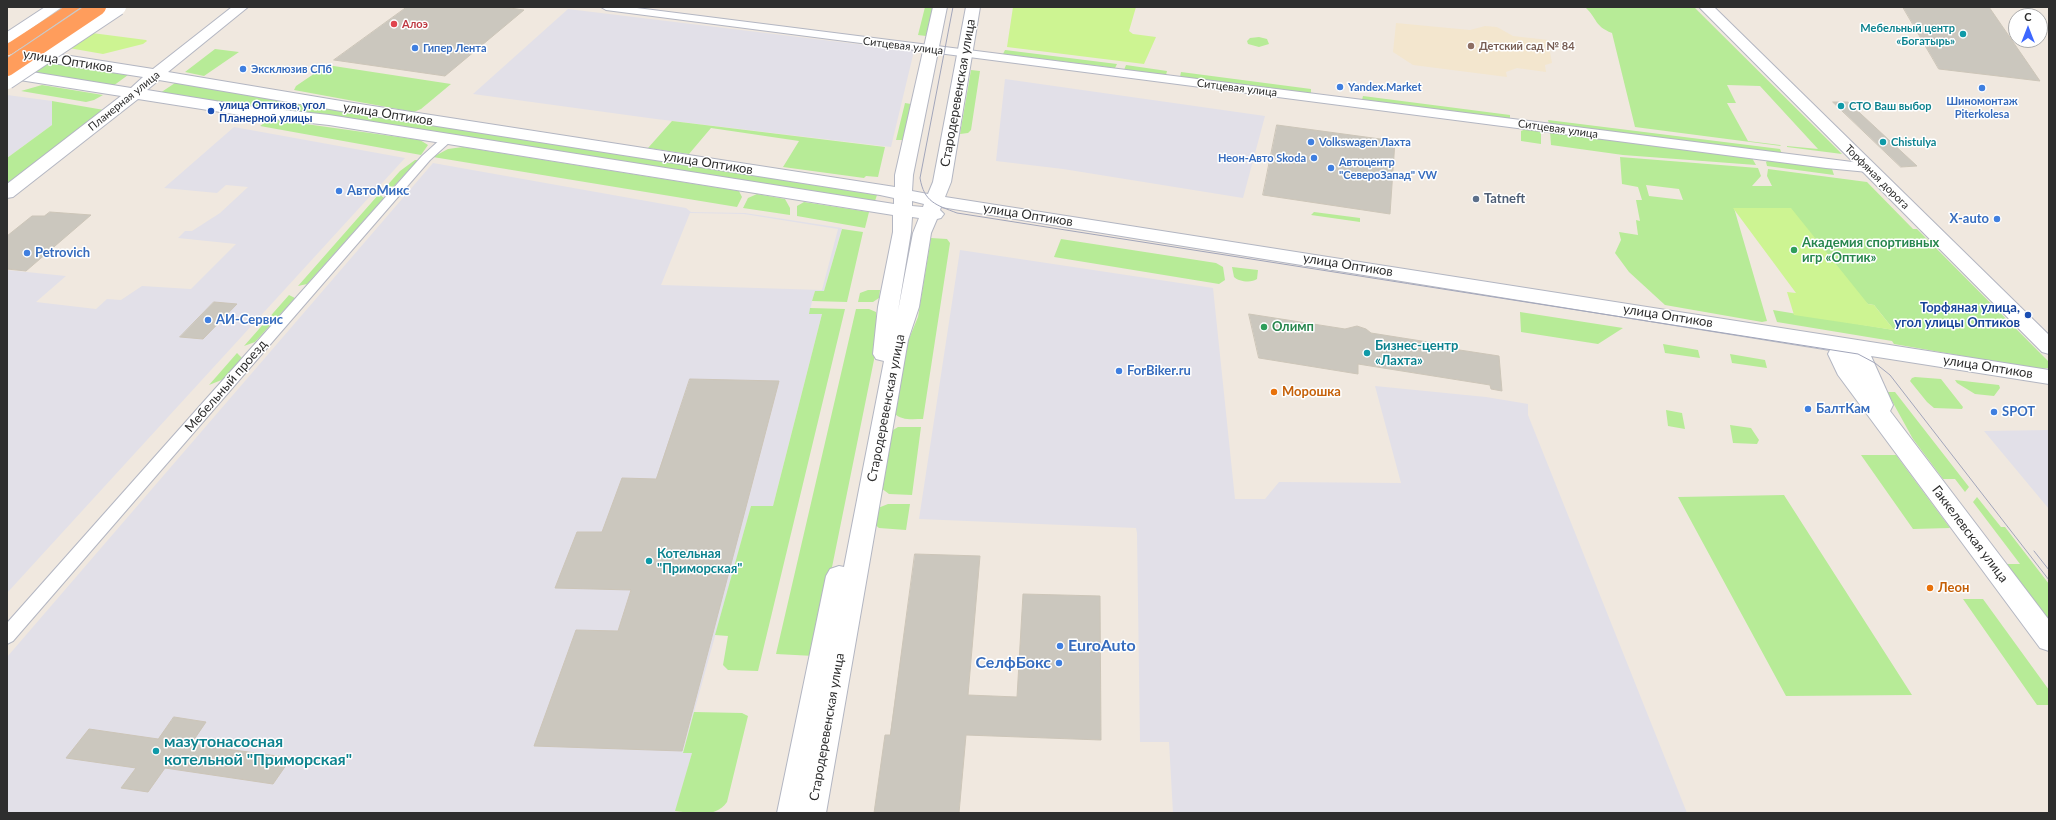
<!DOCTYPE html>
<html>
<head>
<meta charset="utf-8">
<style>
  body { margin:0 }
  #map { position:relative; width:2056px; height:820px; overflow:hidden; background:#f0e8df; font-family:Lato,sans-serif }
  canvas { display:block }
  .frame { position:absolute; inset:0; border:8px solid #2e2e2e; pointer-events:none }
  .north { position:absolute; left:2008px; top:8px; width:40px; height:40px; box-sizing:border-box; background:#fff; border:1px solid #ababab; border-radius:50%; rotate:0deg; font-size:11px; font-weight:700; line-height:16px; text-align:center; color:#2e2e2e }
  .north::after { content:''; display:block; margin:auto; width:14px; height:18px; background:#3e68ff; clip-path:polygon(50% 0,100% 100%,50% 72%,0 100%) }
</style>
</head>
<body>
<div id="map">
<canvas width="2056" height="820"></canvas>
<div class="frame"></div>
<div class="north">С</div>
</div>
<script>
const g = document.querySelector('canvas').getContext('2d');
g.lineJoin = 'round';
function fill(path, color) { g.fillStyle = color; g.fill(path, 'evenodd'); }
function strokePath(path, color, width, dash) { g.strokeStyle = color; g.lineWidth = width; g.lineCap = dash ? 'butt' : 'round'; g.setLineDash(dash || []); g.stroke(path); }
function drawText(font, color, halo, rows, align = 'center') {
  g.font = font + ' Lato,sans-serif'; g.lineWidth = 3; g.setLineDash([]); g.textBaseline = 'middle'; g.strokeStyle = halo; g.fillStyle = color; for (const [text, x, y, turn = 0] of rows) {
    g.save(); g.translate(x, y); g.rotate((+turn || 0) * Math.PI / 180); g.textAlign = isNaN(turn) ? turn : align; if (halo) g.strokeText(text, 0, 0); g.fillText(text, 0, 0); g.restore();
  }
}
const industrial = new Path2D(`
  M568,9L914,51L891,147L656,119L473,94Z
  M1005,79L1265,116L1243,198L1063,169L996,161Z
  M7,95L52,101V125L7,158Z
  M234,127L405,158L7,593V270L66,276L36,302L96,309L107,299L121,300L142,286L191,289L236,244L178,238L185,231H192L220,213L248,187L226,185L217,193L164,188Z
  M433,163L686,208L691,212L745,213L842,228L824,291H815L809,313L822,314L773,506H751L683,752L692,753L675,813H7V657ZM690,213L744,214L838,229L822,290L661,285Z
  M960,250L1213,288L1235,499H1265L1279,482L1401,483L1375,386L1486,397L1528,404V415L1687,813H1173L1169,742H1140L1137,533L1136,528L919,519Z
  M2049,430V509L1984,431Z`);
const education = new Path2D(`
  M1396,23L1470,30L1485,26L1497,27L1513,36L1548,40L1552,63L1545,65L1546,72L1517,68L1506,72L1507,77L1413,65L1393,52Z`);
const green = new Path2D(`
  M925,7H933L926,36L918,35Z
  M1585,7H1694L1842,154L1787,147V146L1818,149L1760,86L1727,85L1736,103H1727L1748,141L1780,145L1781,146L1635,127L1612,33C1594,26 1598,19 1585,7Z
  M1259,37L1267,39L1269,44L1259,47L1248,44L1247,41L1250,38Z
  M215,49L239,52L204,76L185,72Z
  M1005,50L1117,64L1115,68L1003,54Z
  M7,57L128,75L113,86L7,69Z
  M327,65L451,84L421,109L414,112L294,90L296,86Z
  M1126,65L1167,71L1166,75L1124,70Z
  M971,70L980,71L971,130L968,133L960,134Z
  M1181,72L1311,89V94L1180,77Z
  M175,83L255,95L342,111L877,195L875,201L160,93Z
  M42,85L103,95L94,100L86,102L21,91Z
  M1363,96L1510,115V119L1362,100Z
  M52,101L104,110L7,185V158L52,125Z
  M905,103L911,104L903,140H896Z
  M270,119L420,140L428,145L421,155L260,126Z
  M1548,120L1780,149L1782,154L1549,124Z
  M672,121L885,147L878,177L866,176L864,178L783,167L799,141L711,128L689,154L648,148Z
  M1526,129L1541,130V144L1521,141V131Z
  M1550,131L1752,158L1756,165L1623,155L1551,145Z
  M463,147L739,191L742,197L737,207L433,157L448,149Z
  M1620,157L1758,168L1761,176L1752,186H1772L1767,176L1768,169L1867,182L1913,229H1917L2048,361L2049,368L2038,369L1894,344L1892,341L1777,322L1773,310L1894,330L1874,305L1868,304L1734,208L1767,321L1762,322L1665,305L1629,272L1615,253L1621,240L1619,232L1638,235L1636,220L1640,221L1636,200H1642L1638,187L1622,184ZM1646,185L1679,189L1683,200L1649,196Z
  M415,160H418L394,186L384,189L400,171Z
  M1768,160L1832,169L1834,175L1767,166L1766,162Z
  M379,194L384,198L307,284L298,286Z
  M757,194L785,199L790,208V215L743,208L748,198Z
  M804,202L869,212L865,228L797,216V206Z
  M1314,212L1360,218V222L1311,215Z
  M842,229L863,232L847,302L812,301L815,291H824Z
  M931,238L947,239L950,243L923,419C913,419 901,421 894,413L904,351L918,317Z
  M1061,239L1216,263L1223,267L1225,280L1219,284L1054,257Z
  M1232,267L1258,270L1257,279C1252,283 1239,282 1234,277Z
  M868,290H880L879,298L873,302H858L860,293Z
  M289,295L295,298L255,342L244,346Z
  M810,308L845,309L758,671L728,670L723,665L728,636L715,635L751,506H773L822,314H809Z
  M856,309H869L876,312V350L814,656L776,654Z
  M1520,312L1623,328L1598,344L1521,332Z
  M1663,344L1698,350L1700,358L1665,353Z
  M237,353L242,358L224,379L209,385Z
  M1730,354L1765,360L1767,368L1732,363Z
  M1915,377L1941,379L1963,407L1962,409L1934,408L1927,402L1910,381L1912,378Z
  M1955,380L1999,385L2000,388L1994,396L1975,394L1957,383Z
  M1887,392H1895L1969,487L1965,492L1955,479H1943L1913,439Z
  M1666,410L1682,413L1685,429L1668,426Z
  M1730,425L1751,428L1759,440L1757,444L1733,443Z
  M898,427H921L912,495L889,494L881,488L890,432Z
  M1861,455H1896L1950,528L1913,529Z
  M1784,495L1912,695L1786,696L1678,497Z
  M1977,497L2001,527H2005L2049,584V620L2006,564H2020L1973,502Z
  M888,504H910L906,530L879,528L873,523L878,508Z
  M1963,599H1983L2049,690V705H2037Z
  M694,712L742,713L748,716L727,802C715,819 693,813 675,811L692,753H683Z`);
const pitch = new Path2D(`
  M1013,7H1136L1129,31L1133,34L1156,37L1144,64L1007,47Z
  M92,33L146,40L147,41L143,44L103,54L63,47Z
  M1733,208H1791L1868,304L1874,305L1894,330L1794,315L1787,292L1796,293Z`);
const building = new Path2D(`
  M407,7H503L524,10L445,76L334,60Z
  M1903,7H1989L2040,81L1939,69Z
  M1833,102H1848L1917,166L1901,167Z
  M1277,125L1395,141L1390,214L1263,195Z
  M50,212L91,215L26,271L7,269V236L32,216H44Z
  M214,302L237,304L203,339L180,337Z
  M1249,314L1345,329L1357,326L1366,329L1371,333L1453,346V349L1499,356L1502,391L1491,389L1490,385L1358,364V374L1259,358Z
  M690,379L779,381L682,751L534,746L576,630L618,631L631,590L555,588L577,532H602L622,478L656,479Z
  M915,554L980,556L968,695L1017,697L1023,594L1100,596L1101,740L966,735L959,813H874L885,735H890Z
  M174,717L206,722L191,744L291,758L273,784L165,768L148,792L121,788L136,768L66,758L89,729L158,739Z`);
const street = new Path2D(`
  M601,7H629L1868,164L1874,168L1868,172L1826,168L606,10Z
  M447,136L451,137L453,139L451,141L430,160L13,641L7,644V623L422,156L443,137Z`);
const secondary = new Path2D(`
  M45,7H62L12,42L7,43V32Z
  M232,7H248L168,72L347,102L895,187V175L933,7H947L913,175L912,191L928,194L933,182L966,7H980L951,182L945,197L2049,370V384L1871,356L1893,405L1890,411L2049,620V651L2040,648L1838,375L1828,354L1830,350L941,207L940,210L944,214L941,218L937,219L931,233L919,307L908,340L826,813H777L826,576L830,569L839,566L844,567L884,361L876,359L873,354L878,307L893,232V215L329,125L246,116L138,99L13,197L7,198V184L121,96L7,78V68L131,88L143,77L7,56V46L153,69ZM159,80L347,112L880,195L894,198V204L329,115L246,106L147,90ZM912,201L924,204L923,207L912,206ZM912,217L919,218L913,233L898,311L911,232Z
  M1699,7H1714L2049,335V354L2042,352Z`);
const highway = new Path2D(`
  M64,7H81L12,54L7,56V44Z`);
const tram = new Path2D(`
  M953,7L920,178C924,202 936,205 957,213L1858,354L1875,363L1890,375L2049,580
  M2034,551L2049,570`);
const secondaryBridge = new Path2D(`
  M7,81L118,7`);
const highwayBridge = new Path2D(`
  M7,68L98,7`);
const markers = [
  [394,24,4,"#e0444e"],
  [1963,34,4,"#0f9aa8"],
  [1471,46,4,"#8d6e63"],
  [415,48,4,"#3f7fe0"],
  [243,69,4,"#3f7fe0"],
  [1340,87,4,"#3f7fe0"],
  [1982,88,4,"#3f7fe0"],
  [1841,106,4,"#0f9aa8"],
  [211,111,4,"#1a4fb4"],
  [1311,142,4,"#3f7fe0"],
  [1883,142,4,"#0f9aa8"],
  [1314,158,4,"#3f7fe0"],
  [1331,168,4,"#3f7fe0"],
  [339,191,4,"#3f7fe0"],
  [1476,199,4,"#5c6f8a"],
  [1997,219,4,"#3f7fe0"],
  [1794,250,4,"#2e9e5b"],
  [27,253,4,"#3f7fe0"],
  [2028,315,4,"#1a4fb4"],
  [208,320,4,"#3f7fe0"],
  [1264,327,4,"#2e9e5b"],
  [1367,353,4,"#0f9aa8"],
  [1119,371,4,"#3f7fe0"],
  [1274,392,4,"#e8710a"],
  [1808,409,4,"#3f7fe0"],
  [1994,412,4,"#3f7fe0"],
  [649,561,4,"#0f9aa8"],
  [1930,588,4,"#e8710a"],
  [1060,646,4,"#3f7fe0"],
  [1059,663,4,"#3f7fe0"],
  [156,751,4,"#0f9aa8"]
];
const farHealthnames = [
  ["Алоэ",402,24]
];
const farCulturenames = [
  ["Мебельный центр",1955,28,"right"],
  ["«Богатырь»",1955,41,"right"],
  ["СТО Ваш выбор",1849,106],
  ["Chistulya",1891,142]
];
const farStreetnames = [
  ["Ситцевая улица",903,46,7],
  ["Ситцевая улица",1237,88,7],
  ["Планерная улица",124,101,-39],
  ["Ситцевая улица",1558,129,8],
  ["Торфяная дорога",1877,177,45]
];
const farEducationnames = [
  ["Детский сад № 84",1479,46]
];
const farShopnames = [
  ["Гипер Лента",423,48],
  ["Эксклюзив СПб",251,69],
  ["Yandex.Market",1348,87],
  ["Шиномонтаж",1982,101,"center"],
  ["Piterkolesa",1982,114,"center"],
  ["Volkswagen Лахта",1319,142],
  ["Неон-Авто Skoda",1306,158,"right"],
  ["Автоцентр",1339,162],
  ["\"СевероЗапад\" VW",1339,175]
];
const farTransitnames = [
  ["улица Оптиков, угол",219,105],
  ["Планерной улицы",219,118]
];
const streetNames = [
  ["улица Оптиков",68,61,9],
  ["Стародеревенская улица",958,93,-80],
  ["улица Оптиков",388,114,9],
  ["улица Оптиков",708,163,9],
  ["улица Оптиков",1028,215,9],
  ["улица Оптиков",1348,265,9],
  ["улица Оптиков",1668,316,9],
  ["улица Оптиков",1988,367,9],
  ["Мебельный проезд",226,386,-49],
  ["Стародеревенская улица",886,408,-79],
  ["Гаккелевская улица",1970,534,53],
  ["Стародеревенская улица",827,727,-80]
];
const shopNames = [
  ["АвтоМикс",347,191],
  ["X-auto",1989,219,"right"],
  ["Petrovich",35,253],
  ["АИ-Сервис",216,320],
  ["ForBiker.ru",1127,371],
  ["БалтКам",1816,409],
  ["SPOT",2002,412]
];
const serviceNames = [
  ["Tatneft",1484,199]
];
const leisureNames = [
  ["Академия спортивных",1802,243],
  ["игр «Оптик»",1802,258],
  ["Олимп",1272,327]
];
const transitNames = [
  ["Торфяная улица,",2020,308],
  ["угол улицы Оптиков",2020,323]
];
const cultureNames = [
  ["Бизнес-центр",1375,346],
  ["«Лахта»",1375,361],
  ["Котельная",657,554],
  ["\"Приморская\"",657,569]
];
const foodNames = [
  ["Морошка",1282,392],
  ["Леон",1938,588]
];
const nearShopnames = [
  ["EuroAuto",1068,646],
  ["СелфБокс",1051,663,"right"]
];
const nearCulturenames = [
  ["мазутонасосная",164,742],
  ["котельной \"Приморская\"",164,760]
];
fill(industrial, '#e2e0e8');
fill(education, '#f3e6ce');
fill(green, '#b7eb97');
fill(pitch, '#cdf492');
fill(building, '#cbc7be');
strokePath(building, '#ccc5b8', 1);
strokePath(street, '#b3b6c2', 2);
strokePath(secondary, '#b3b6c2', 2);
strokePath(highway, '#c9c9c9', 2);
fill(street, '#fff');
fill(secondary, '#fff');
fill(highway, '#ff9d5c');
strokePath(tram, '#a1a5ba', 1);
strokePath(secondaryBridge, '#b3b6c2', 18, []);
strokePath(highwayBridge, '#c9c9c9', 18, []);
strokePath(secondaryBridge, '#fff', 16);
strokePath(highwayBridge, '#ff9d5c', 16);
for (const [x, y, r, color] of markers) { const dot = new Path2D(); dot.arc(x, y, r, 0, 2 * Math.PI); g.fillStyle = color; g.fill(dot); strokePath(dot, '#fff', 1.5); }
drawText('bold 11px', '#be3a42', '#fff', farHealthnames, 'left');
drawText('bold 11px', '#0d838f', '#fff', farCulturenames, 'left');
drawText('11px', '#2e2e2e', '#fff', farStreetnames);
drawText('bold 11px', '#785e54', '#fff', farEducationnames, 'left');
drawText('bold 11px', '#366cbe', '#fff', farShopnames, 'left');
drawText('bold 11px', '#164399', '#fff', farTransitnames, 'left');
drawText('13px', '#2e2e2e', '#fff', streetNames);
drawText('bold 13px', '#366cbe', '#fff', shopNames, 'left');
drawText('bold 13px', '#4e5e75', '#fff', serviceNames, 'left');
drawText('bold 13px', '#27864d', '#fff', leisureNames, 'left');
drawText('bold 13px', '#164399', '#fff', transitNames, 'right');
drawText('bold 13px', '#0d838f', '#fff', cultureNames, 'left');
drawText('bold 13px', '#c56008', '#fff', foodNames, 'left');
drawText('bold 16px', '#366cbe', '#fff', nearShopnames, 'left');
drawText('bold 16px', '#0d838f', '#fff', nearCulturenames, 'left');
</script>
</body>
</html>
